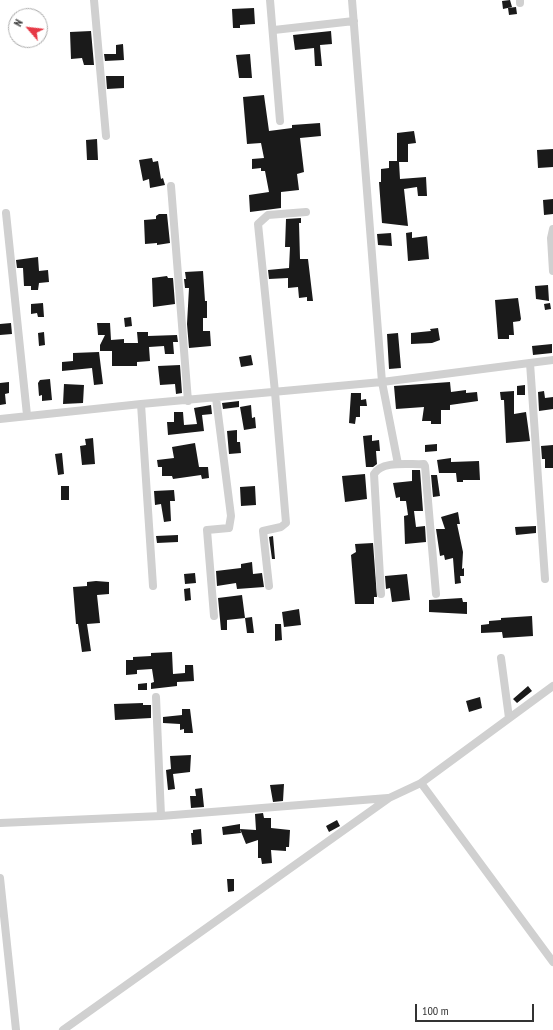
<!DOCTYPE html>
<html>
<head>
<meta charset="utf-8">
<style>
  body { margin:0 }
  #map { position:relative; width:553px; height:1030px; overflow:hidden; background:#fff; font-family:"PT Sans Narrow",sans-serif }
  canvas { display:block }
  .north { position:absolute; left:8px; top:8px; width:40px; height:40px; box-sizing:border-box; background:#fff; border:1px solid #adadad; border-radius:50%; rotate:298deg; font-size:11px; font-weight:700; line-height:16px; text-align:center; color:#333 }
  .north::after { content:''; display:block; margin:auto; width:14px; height:18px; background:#e63946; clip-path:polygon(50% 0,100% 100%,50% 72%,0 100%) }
  .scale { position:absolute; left:415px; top:1004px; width:119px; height:18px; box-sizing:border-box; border:2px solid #333; border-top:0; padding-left:5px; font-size:12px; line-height:14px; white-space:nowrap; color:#333; -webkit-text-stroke:3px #fff; paint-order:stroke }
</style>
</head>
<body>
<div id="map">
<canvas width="553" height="1030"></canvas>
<div class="north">N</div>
<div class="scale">100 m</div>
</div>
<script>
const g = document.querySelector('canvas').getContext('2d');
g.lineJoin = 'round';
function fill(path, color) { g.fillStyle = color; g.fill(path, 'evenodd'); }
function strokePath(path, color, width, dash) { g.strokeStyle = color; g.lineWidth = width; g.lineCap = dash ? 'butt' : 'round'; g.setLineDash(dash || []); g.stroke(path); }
const building = new Path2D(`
  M510,0L512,7L503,9L502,1Z
  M516,7L517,14L509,15L508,8Z
  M254,8L255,24L240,25V28H233L232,9Z
  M91,31L94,65H84L82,58L71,59L70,32Z
  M331,31L332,44L320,45L322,66H315L314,48L295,50L293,35Z
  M123,44L124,60L105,61L104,54H116V45Z
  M250,54L252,78H239L236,55Z
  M106,76H124V88L107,89Z
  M264,95L269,131L292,128V125L320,123L321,136L300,138L304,172L297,174L299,190L281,192V208L250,212L249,195L269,192L265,171H261V168L252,169V159L264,158L261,143L247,144L243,97Z
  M414,131L416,143L408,144V162H399L400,179L426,177L427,196H418L417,187L404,189L408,226L382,223L379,182H381V169L389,168V161H397V133Z
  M97,139L98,160H87L86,140Z
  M553,149V167L538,168L537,150Z
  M152,158L153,162L158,161L161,179L163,178L165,185L150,188L149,179L143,181L139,160Z
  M553,199V214L544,215L543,200Z
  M159,214H167L170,243L157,245V243L145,244L144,220L156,219V216Z
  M301,218V223H299L300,259H308L313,301H307V297L299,298L298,287L288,288V278L269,279L268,270L289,268L290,247H285L286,219Z
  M412,232V238L427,236L429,259L408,261L406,233Z
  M391,233L392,246L378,245L377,234Z
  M38,257L39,271L48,270L49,282L39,283L38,290H31V286H24L23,268H17L16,260Z
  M203,271L205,301H207V318H203V331H210L211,346L189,348L187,324L189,288H185L184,279H186L185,272Z
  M167,276L168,278H173L175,304L153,307L152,278Z
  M548,285L549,301L536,299L535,286Z
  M518,298L521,319L520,321L513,322L514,335H509V339H498L495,300Z
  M43,303L44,317H38L37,313L31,314V304Z
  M550,303L551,309L545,310L544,304Z
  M131,317L132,326L125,327L124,318Z
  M11,323L12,334L0,335V324Z
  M97,323H110L111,340L124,339V343H138L137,332H148V336L177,335L178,342H173L174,354H165L164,346L149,347L150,361L137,362V366H112V351H100V345L105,335H98Z
  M438,328L440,340L432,343L411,344V333L431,331L430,329Z
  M44,332L45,345L39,346L38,333Z
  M398,333L401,368L389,369L387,334Z
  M552,344V353L533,355L532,346Z
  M99,352L103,384L94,385L92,368L62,371V362L73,361V353Z
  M251,355L253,365L241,367L239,357Z
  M180,365L182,393L176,394L175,384L160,385L158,366Z
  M50,379L52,400L42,401V395L39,396L38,383L40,380Z
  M9,382V393L5,394L6,404L0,405V383Z
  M450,382L451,392L466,390V393L477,392L478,401L450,405V410H441V424H431V421H422L424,407L396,409L394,386Z
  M64,384L84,385L83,403L63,404Z
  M525,385V395H517V386Z
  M514,391V414L526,412L530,441L506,443L504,400H501L500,392Z
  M544,391L545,398L553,397V409L539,411L538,392Z
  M351,393H361V400L366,399L367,406H360V417H356L355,424L349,423Z
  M239,401V407L223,409L222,403Z
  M211,405L212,414L202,415L204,431L168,435L167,422H174V412H183L184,425L197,424L194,408Z
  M251,405L252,418L255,417L256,428L244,430L240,407Z
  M237,430V442H240L241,453L229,454L227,431Z
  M372,435V441L379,440L380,451H376L377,464L373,467H366L363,436Z
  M93,438L95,464L82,465L80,446L86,445L85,439Z
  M195,443L199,467H208L209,478L202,479L201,475L173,479L172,476H162V467H158L157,460L174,458L172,447Z
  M437,444V451L425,452V445Z
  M553,445V468H545V459H542L541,446Z
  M62,453L64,474L58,475L55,454Z
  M451,458V462L479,461L480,480H463V482H457L456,473H439L437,460Z
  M412,470H420L423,511H414L416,527L425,526L426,542L405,544L404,516L408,515L406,501H400V497L396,498L393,483L412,481Z
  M365,474L367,499L345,502L342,476Z
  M431,475H437L440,496L433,497Z
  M61,486H69V500H61Z
  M255,486L256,505L241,506L240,487Z
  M174,490L175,501H170L171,521L164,522L161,504L155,505L154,491Z
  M458,512L460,524H457L463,552L462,569L464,568V576H460L461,583L455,584L453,558L445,560L444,555L440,556L436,529H445L441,517Z
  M536,526V533L516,535L515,527Z
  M178,535V542L157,543L156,536Z
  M273,536L275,559H272L269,537Z
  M373,543L377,597H374V604H355L351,555L356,552L355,544Z
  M252,562L253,574L262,573L264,587L237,589L236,583L217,586L216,571L241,568V564Z
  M195,573L196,583L185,584L184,574Z
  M407,574L410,600L392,602L390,588L386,589L385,576Z
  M96,581L109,582V594L97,595L100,623L87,624L91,651L82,652L78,624H76L73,587L87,586V582Z
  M190,588L191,600L185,601L184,589Z
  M242,595L245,618L227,620V630H221L218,598Z
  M462,598L463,602H467V614L429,612V600Z
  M299,609L301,625L284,627L282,612Z
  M532,616L533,636L503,638L502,632L481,633V625L489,624V621L501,620V618Z
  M252,617L254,633H247L245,618Z
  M275,624H281L282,640L275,641Z
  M172,652L173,674L185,673V665H193L194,681L177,682V686L151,689V683L154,682L152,669L137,670V674L126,675V660H133V657L151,656V653Z
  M147,683V690H138V684Z
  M528,686L532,691L517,703L513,699Z
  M480,697L482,708L469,712L466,701Z
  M143,703V705H151V718L115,720L114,704Z
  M182,709H190L193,733H184V729L180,730V724L163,723V717L182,715Z
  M191,755L190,772L173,774L175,789L168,790L166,770L171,769L170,756Z
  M284,784L283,801L273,802L270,785Z
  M202,788L204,807L191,808L190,796H196L195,789Z
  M263,813L264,818H271V828L290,830L289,847H286V851L271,850L272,863L262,864L261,858H258V840L246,844L240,829L241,833L223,835L222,827L240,824V829L256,830L255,814Z
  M337,820L340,826L329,832L326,826Z
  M201,829L202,844L192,845L191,833H193V830Z
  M227,879H234V891L228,892Z`);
const minor = new Path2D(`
  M94,0L106,136
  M270,0L280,121
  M352,0L382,382L398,464
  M520,0V3
  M274,30L354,21
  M171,186L188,401
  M6,213L27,415
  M553,229L551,238L553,271
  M530,363L545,579
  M141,404L153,586
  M0,419L141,404L382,382L553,360
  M269,586L263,531L281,527L286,523L275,392L258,224L268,215L306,212
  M381,594L374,474C382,460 410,465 424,464L425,466L436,594
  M214,616L207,530L229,528L231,516L216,398
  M501,658L509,718
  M156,697L161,816
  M421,783L553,962
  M0,823L161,816L388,798
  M0,878L16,1030
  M63,1030L389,798L421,783L553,686`);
fill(building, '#1a1a1a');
strokePath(minor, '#d0d0d0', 8);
</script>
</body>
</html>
